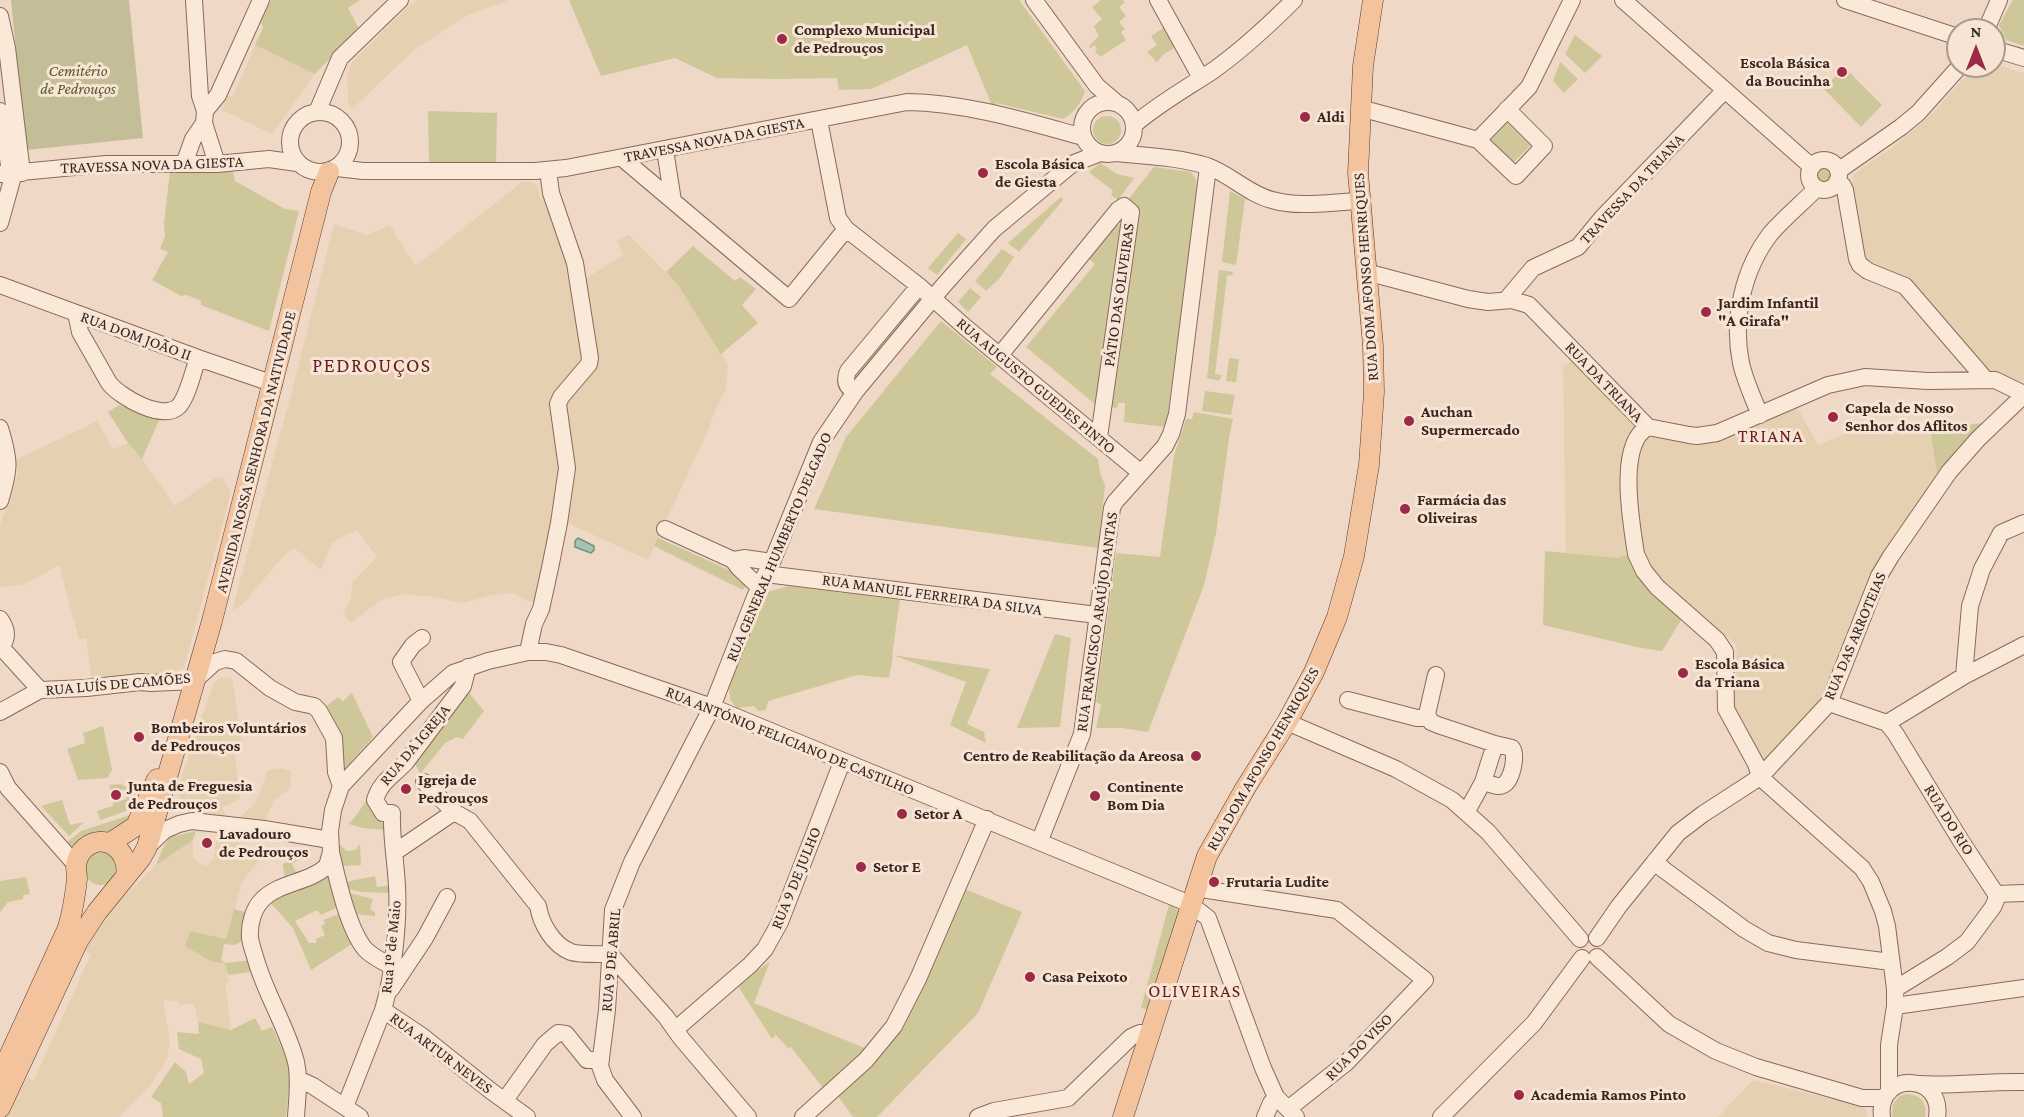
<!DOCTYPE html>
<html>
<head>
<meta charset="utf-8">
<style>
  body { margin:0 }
  #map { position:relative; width:2024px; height:1117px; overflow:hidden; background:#efd8c5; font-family:"Crimson Pro",serif }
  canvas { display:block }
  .north { position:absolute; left:1946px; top:18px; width:60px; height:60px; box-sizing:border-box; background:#f6e5d5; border:2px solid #ab988c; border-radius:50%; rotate:0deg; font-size:16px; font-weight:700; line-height:24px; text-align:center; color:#3b251f }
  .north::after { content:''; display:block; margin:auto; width:21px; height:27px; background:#9c2946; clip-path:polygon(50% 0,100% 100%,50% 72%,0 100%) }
</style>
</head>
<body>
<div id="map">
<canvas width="2024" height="1117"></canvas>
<div class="north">N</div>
</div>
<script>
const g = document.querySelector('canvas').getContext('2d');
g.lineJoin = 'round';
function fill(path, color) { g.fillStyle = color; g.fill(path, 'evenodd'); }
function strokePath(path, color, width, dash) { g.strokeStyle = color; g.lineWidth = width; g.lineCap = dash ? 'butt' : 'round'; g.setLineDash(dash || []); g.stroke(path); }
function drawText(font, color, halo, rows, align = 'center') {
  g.font = font + ' "Crimson Pro",serif'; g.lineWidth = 6; g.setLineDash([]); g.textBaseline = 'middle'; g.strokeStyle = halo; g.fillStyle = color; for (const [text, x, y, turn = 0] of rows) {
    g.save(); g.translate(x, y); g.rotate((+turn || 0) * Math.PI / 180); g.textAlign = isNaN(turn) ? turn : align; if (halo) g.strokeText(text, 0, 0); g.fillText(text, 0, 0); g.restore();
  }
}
const farmland = new Path2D(`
  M417,0H509L466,16L414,50L351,110L348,99L347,75L352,62L405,9Z
  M255,45L315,74L272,134L222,110L226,96H233Z
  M1998,65L2024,73V381L2006,380L1991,375L1908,286L1865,264L1849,197L1854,174L1897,144L1935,111L1968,73L1975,70L1989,69Z
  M522,182H533L537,186L541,201L546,196L568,267L584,364L556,397L563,468L537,599L531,602L512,593L493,595L462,603L434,597L405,594L383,599L350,623L343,612L351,598L353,582L377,557L357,530L332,542L321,570L294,548L281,559L241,606L232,610L291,394L334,224L367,235L390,225L415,266Z
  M629,235L678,285L728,364L726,389L715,411L709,428L648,560L563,521L561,407L582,377L585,279L623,255L617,240Z
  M1573,360L1632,420L1635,427L1630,435L1631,554L1617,558L1566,554L1563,367Z
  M1797,407L1818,445L1852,431L1930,429L1938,478L1824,701L1767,759L1759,760L1732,708L1737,645L1670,590L1645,562L1634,496L1635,461L1645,436L1703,443Z
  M97,421L113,449L128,443L142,459L175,506L216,477L217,479L222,476L231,492L186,661L183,668L166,676L92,683L86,638L79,640L59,565L23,585L0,587V525L18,474L16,460Z
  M225,677L231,678L233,682L242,746L234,748L240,799L222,808L227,817L209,813L198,814L187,808L176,793L213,685L219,678Z
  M281,768L291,771L290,789L274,800L264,823L237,819L255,804L268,770Z
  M218,830L241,833L240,844L243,845L242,849L265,853L242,882L226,939L190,931L185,945L225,963L229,982L225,983L231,1030L198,1022L194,1004L179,1005L178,1001L163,1000L170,1042L166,1062L150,1086L119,1117H6L24,1076L34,1080L91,954L84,950L94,929L108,912L156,865L193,840V858L206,866L214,859Z
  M1753,1080L1865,1107L1867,1117H1718Z`);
const green = new Path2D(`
  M271,0H360L348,8L359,29L315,74L255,45L263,28L261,21Z
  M569,0H1019L1085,91C1082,102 1072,115 1063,119L996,103L993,108L967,45L871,89L839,90L837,78L779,79L717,78L675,58L601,76Z
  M1101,0H1123L1125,2L1119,7L1126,16L1119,22L1125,29L1121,32L1126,40L1100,57L1095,51L1097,48L1095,45L1090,48L1089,46L1099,36L1094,26L1102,19L1092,7Z
  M2013,0H2024V46L2006,40L1999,25Z
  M1165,27L1176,47L1164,54L1157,62L1147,52L1157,45L1151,36Z
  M1575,35L1602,56L1585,73L1565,54Z
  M1560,62L1578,79L1564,93L1553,81Z
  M1845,68L1882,105L1861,127L1823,88Z
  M428,111L497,113L496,163L429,162Z
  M1093 130a14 14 0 1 1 28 0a14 14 0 1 1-28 0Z
  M1509,121L1533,143L1513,163L1490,141Z
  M1100,163L1117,174L1134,178L1118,200L1111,195L1113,191L1089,172Z
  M1814 175a10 10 0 1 1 20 0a10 10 0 1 1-20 0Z
  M1154,167L1191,172L1196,180L1197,189L1166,427L1124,422L1125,403H1118L1117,408L1096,405L1026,347L1095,264L1088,258L1114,226L1121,224L1122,207Z
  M170,171L233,172L235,181L285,209L299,211L269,331L201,305V301L187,295L181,296L152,280L168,252L160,249L165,236L164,224Z
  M1230,191L1245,199L1236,265L1222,262Z
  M1061,197L1063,200L1019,252L1008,243Z
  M958,233L966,239L937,275L928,268Z
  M693,246L735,281L740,277L756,289L742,305L758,323L721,354L678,285L666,272Z
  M1002,249L1014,257L999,279L986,291L975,281Z
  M1219,270L1233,272L1232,275L1227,276L1215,374L1222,375L1219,381L1207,378Z
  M970,288L981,297L968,312L958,302Z
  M916,297L921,300L854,380L851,376Z
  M941,321L997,367L990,374L1098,459L1100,473L1105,485L1098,548L814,509L846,437Z
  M1229,358L1239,359L1236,382L1226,381Z
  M1205,391L1235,395L1231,415L1202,411Z
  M119,405L153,418H160L142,459L128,443L108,412Z
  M1194,412L1233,419L1229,438L1216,533L1204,585L1148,732L1122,728H1096L1101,705L1096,702L1116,553L1160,557L1174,456L1186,419H1192Z
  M1984,423L1938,478L1930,429Z
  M658,538L738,574L745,587L743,590L654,546Z
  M1545,551L1617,558L1631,554L1683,617L1662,651L1637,647L1543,625Z
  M789,586L900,600L892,655L990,669L967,724L984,732L986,743L950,725L966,682L893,655L889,678L857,675L768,701L766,710L758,711L754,706L737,708L731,701L728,685L759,606L768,592Z
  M1055,634L1071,638L1060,727L1017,728Z
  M467,690L484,711L463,739L457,737L445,743L420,774L413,759Z
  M352,693L373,737L341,773L323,709L338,697L343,701Z
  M103,726L112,770L107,778L78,780L67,749L85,743L83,733Z
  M121,784L134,792L137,797L131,800L132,804L129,806V810L100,820L97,811L113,806V803L127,799L124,789L112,793L109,785Z
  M369,796L380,821L387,827V830L362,828L349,824L358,813Z
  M62,800L70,825L84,822L69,836L41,806Z
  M136,813L117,831L81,839L70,848L66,843L81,831Z
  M196,831L193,840L156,865L163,848L170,837Z
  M335,841L347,851L355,850L360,844L361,865L342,866L341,856Z
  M84 868a17 17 0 1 1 34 0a17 17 0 1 1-34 0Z
  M299,856L300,859L292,864L298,876L285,881L283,864Z
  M330,872L340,906L321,915L317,910L295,921L309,943H316V939L325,935L321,926L325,924L323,920L342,913L355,942L311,970L293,928L268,900Z
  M375,876L377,887L391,885L393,893L362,892L348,889L346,882Z
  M26,877L30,894L23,895V899L8,902L0,912V881Z
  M964,889L1022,912L978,1013L877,1117H853L838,1096L896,1037L926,978Z
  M349,893L373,899L370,910L375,912V916L355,914Z
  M1169,905L1176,908L1179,912L1149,1010L1141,1008Z
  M234,909L249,913L245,940L235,945L224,944L221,960L226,963L252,960L256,971L228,975L225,963L212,962L185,946L190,931L226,939Z
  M770,961L754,1003L867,1049L823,1088L791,1047L788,1048L776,1035L772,1039L738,986Z
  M255,1018L262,1031L272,1027L291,1068L286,1117H163L161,1103L151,1097L175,1062L186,1072L189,1084L204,1073L201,1059L179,1049L177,1032L199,1034L198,1022L231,1030Z
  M1906,1094C1920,1094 1928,1103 1925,1117H1892L1893,1104L1900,1096Z`);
const cemetery = new Path2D(`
  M11,0H129L143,138L26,150Z`);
const water = new Path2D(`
  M578,538L594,546V550L591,553L575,547V541Z`);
const minor = new Path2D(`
  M194,0L200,96L205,111L204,123L217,164
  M1034,0L1097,86L1118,104
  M1158,0L1201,78
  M1623,0L1812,167
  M1845,0L1958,37
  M0,16L7,48L22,173
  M1986,30L1999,0
  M1994,49L2024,58
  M1082 128a26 26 0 1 1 52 0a26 26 0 1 1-52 0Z
  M1360,108L1478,140L1516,176L1544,146L1507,109
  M0,111L3,118L10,174L12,180L0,223
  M205,111L218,95L261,0
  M290 142a30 30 0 1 1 60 0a30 30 0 1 1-60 0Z
  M317,112L340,58L400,0
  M819,120L838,218L846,229L919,286L965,327L1141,473
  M1134,125C1158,104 1187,88 1214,70C1243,49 1269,25 1294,0
  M1478,140L1529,87L1572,0
  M665,150L673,201
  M1116,153C1146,156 1178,157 1207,166C1230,174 1248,194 1272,200C1299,208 1331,202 1359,201
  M622,158L789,299L846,229
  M1809 175a15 15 0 1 1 30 0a15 15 0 1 1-30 0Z
  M184,164L193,139L204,123
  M337,168L363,171H535L566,168L907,102C967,103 1025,121 1083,137
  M1838,171L1901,127L1918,113L1960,66
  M0,174L106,164H217L269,159L297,163
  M1837,181L1843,186L1845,190L1857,259L1860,265L1868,271L1905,286L1986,380
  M1366,272L1468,299L1488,302L1512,300L1529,305L1648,427L1689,435L1697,436L1717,433L1828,385L1865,377L1928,381L1995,380L2024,394
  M0,285L198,358L274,384
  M1506,300L1533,268L1578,247L1602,218L1725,90
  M76,313L80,332L109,383C120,397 163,422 179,406C188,396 193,371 198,358
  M1000,355L1118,210L1124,206L1131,212L1099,437
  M855,392C846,387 844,381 848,371L919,286
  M1760,415C1753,398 1745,381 1741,363C1732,319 1743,269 1771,233C1785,217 1802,203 1817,188
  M1648,427C1616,444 1632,526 1636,554L1644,571L1657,587L1717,640L1725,652L1726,709L1756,764L1760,777L1862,868L1871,882L1883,911L1887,926L1895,989V1006L1889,1045V1092
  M0,428C10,461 10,468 0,501
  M665,529L733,560L739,568L759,587
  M733,560L744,558L772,562
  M766,574L1097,615
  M0,619C8,630 8,638 0,650
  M2,648L40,690
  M528,652L534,624L541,609L550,568L559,523L567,468L558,404L561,397L589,364L590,358L575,263L551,193L548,170
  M1436,675L1427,714L1431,722L1438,725L1495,744
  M1964,676L1970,606L1982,569L2001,533L2024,523
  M1348,700L1417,718H1428
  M421,701L401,662L413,645L422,638
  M1829,703L1887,723L1964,676L2024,645
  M0,712L40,690L86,688L140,682L151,683L194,681L215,662L225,659L236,661L270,688L295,702L314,706L319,711L334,738L336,772L341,786
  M1287,722L1396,769L1452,800L1488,832L1580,939
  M1887,723L1895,733L1961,841L1996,894
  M0,772L8,788L76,865
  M1467,811L1483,782L1495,744L1512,748C1517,756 1512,781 1503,785C1497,788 1489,783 1483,782
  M454,812L470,821L538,906C541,924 553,945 571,952C580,955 600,954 610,954L666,1017L681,1038L748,1117
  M1040,840L1082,734L1112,508L1115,502L1165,446L1171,434L1177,414L1208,167
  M147,847L165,830L179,824L192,821L264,829L330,840
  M331,852C337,878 348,929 365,949C372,957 383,961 392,967
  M395,852L454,812L424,782
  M1655,861L1663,869L1744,929L1768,943L1796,950L1891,962
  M1195,888L1337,910L1425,980L1346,1063L1288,1109
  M1996,894L2024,893
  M1597,938L1619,906L1678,833L1703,814L1760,777L1829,703L1879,576L1891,556L1949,472L1978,439L2024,395
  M1597,957L1669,1024L1716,1051L1756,1067L1862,1098H1884
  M391,989L425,938L447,897
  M1895,989L1947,957L1967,942L1993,907L1996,900V894
  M1895,1006L2024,988
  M383,1010L422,1036L491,1091L527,1117
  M676,1029L750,965L765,949L780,922L842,762
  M298,1079L313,1086L360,1117
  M1919,1084C1954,1086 1989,1081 2024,1082
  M505,1100L545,1044L558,1033L566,1034L587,1060H601
  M345,1107L383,1010C393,977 399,921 397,887C396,862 391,838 392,813H383L375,800C380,782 393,776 406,762L463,686L468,667
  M296,1117C297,1099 300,1080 296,1062C287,1027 266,995 256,960C254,953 251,945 250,938C249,925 253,909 262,900C279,882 309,883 327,866L331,852L330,831L333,810L341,786L421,701L453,673L488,661L528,652H546L561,655L712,707L1190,904L1208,918L1263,1068L1276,1097L1296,1117
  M633,1117L605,1080L600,1066L607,1010L613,910L632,862L712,707L759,587L772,562L821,442L855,392L944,285L994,229L1072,164L1100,153
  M803,1117L866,1060L894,1026L918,979L987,819
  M978,1117L994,1111L1068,1098L1131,1037L1140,1033H1150
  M1265,1117L1271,1103L1276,1097
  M1441,1117L1534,1023L1582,958
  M1882,1117C1876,1071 1944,1072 1937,1117`);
const major = new Path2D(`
  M110,843L136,826L157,779
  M0,1076L67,930C73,913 75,896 77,879C77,874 76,870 76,865C77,859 80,852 85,848C105,831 130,851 126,875
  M0,1108L78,941L97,912L141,858L147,847L212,621L321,192L329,172
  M1123,1117L1207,856L1246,787L1287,722L1314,672L1337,617L1354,556L1369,465L1374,392L1373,346L1358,173L1363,66L1373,0`);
const markers = [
  [782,39,6,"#9c2946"],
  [1842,72,6,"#9c2946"],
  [1305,117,6,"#9c2946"],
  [983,173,6,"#9c2946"],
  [1706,312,6,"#9c2946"],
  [1833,417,6,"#9c2946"],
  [1409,421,6,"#9c2946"],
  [1405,509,6,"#9c2946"],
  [1683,673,6,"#9c2946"],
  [139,737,6,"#9c2946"],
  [1196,756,6,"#9c2946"],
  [406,789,6,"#9c2946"],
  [116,795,6,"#9c2946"],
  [1095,796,6,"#9c2946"],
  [902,814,6,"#9c2946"],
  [207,843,6,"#9c2946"],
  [861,867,6,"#9c2946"],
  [1214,882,6,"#9c2946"],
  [1030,977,6,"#9c2946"],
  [1519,1095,6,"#9c2946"]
];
const poiNames = [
  ["Complexo Municipal",794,30],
  ["de Pedrouços",794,48],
  ["Escola Básica",1830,63,"right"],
  ["da Boucinha",1830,81,"right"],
  ["Aldi",1317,117],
  ["Escola Básica",995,164],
  ["de Giesta",995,182],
  ["Jardim Infantil",1718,303],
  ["\"A Girafa\"",1718,321],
  ["Capela de Nosso",1845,408],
  ["Senhor dos Aflitos",1845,426],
  ["Auchan",1421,412],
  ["Supermercado",1421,430],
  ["Farmácia das",1417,500],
  ["Oliveiras",1417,518],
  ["Escola Básica",1695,664],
  ["da Triana",1695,682],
  ["Bombeiros Voluntários",151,728],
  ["de Pedrouços",151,746],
  ["Centro de Reabilitação da Areosa",1184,756,"right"],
  ["Igreja de",418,780],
  ["Pedrouços",418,798],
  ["Junta de Freguesia",128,786],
  ["de Pedrouços",128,804],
  ["Continente",1107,787],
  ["Bom Dia",1107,805],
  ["Setor A",914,814],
  ["Lavadouro",219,834],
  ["de Pedrouços",219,852],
  ["Setor E",873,867],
  ["Frutaria Ludite",1226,882],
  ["Casa Peixoto",1042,977],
  ["Academia Ramos Pinto",1531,1095]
];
const parkNames = [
  ["Cemitério",78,71],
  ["de Pedrouços",78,89]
];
const streetNames = [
  ["TRAVESSA NOVA DA GIESTA",714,140,-11],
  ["TRAVESSA NOVA DA GIESTA",152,165,-2],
  ["TRAVESSA DA TRIANA",1632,189,-47],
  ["RUA DOM AFONSO HENRIQUES",1366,277,-94],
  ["PÁTIO DAS OLIVEIRAS",1119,295,-82],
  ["RUA DOM JOÃO II",136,336,20],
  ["RUA DA TRIANA",1604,382,46],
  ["RUA AUGUSTO GUEDES PINTO",1036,386,40],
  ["AVENIDA NOSSA SENHORA DA NATIVIDADE",256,452,-76],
  ["RUA GENERAL HUMBERTO DELGADO",779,547,-67],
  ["RUA MANUEL FERREIRA DA SILVA",932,595,8],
  ["RUA FRANCISCO ARAÚJO DANTAS",1097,622,-82],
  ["RUA DAS ARROTEIAS",1855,636,-67],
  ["RUA LUÍS DE CAMÕES",118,684,-5],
  ["RUA ANTÓNIO FELICIANO DE CASTILHO",790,741,22],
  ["RUA DA IGREJA",415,745,-50],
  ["RUA DOM AFONSO HENRIQUES",1263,759,-60],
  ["RUA DO RIO",1949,820,58],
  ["RUA 9 DE JULHO",796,878,-68],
  ["Rua 1º de Maio",391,947,-84],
  ["RUA 9 DE ABRIL",611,960,-85],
  ["RUA DO VISO",1359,1047,-45],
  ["RUA ARTUR NEVES",441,1053,37]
];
const neighbourhoodNames = [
  ["TRIANA",1771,436],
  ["OLIVEIRAS",1195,991]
];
const quarterNames = [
  ["PEDROUÇOS",372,366]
];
fill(farmland, '#e5d1b2');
fill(green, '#cec799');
fill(cemetery, '#c3be98');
fill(water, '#a7c3b4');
strokePath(water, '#6d9280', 1.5);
strokePath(minor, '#8b695b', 18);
strokePath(major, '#59382f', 21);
strokePath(minor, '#fae8d9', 16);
strokePath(major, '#f3c39d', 20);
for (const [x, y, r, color] of markers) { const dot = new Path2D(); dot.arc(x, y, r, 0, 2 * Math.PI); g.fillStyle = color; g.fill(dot); strokePath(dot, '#f6e5d5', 2); }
drawText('bold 16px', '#3b251f', '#f6e5d5', poiNames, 'left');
drawText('italic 16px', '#575825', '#f6e5d5', parkNames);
drawText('16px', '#3b251f', '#f6e5d5', streetNames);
g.letterSpacing = '1.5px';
drawText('18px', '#681d20', '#f6e5d5', neighbourhoodNames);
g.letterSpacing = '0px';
g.letterSpacing = '1.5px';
drawText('20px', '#681d20', '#f6e5d5', quarterNames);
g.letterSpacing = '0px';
</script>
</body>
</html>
